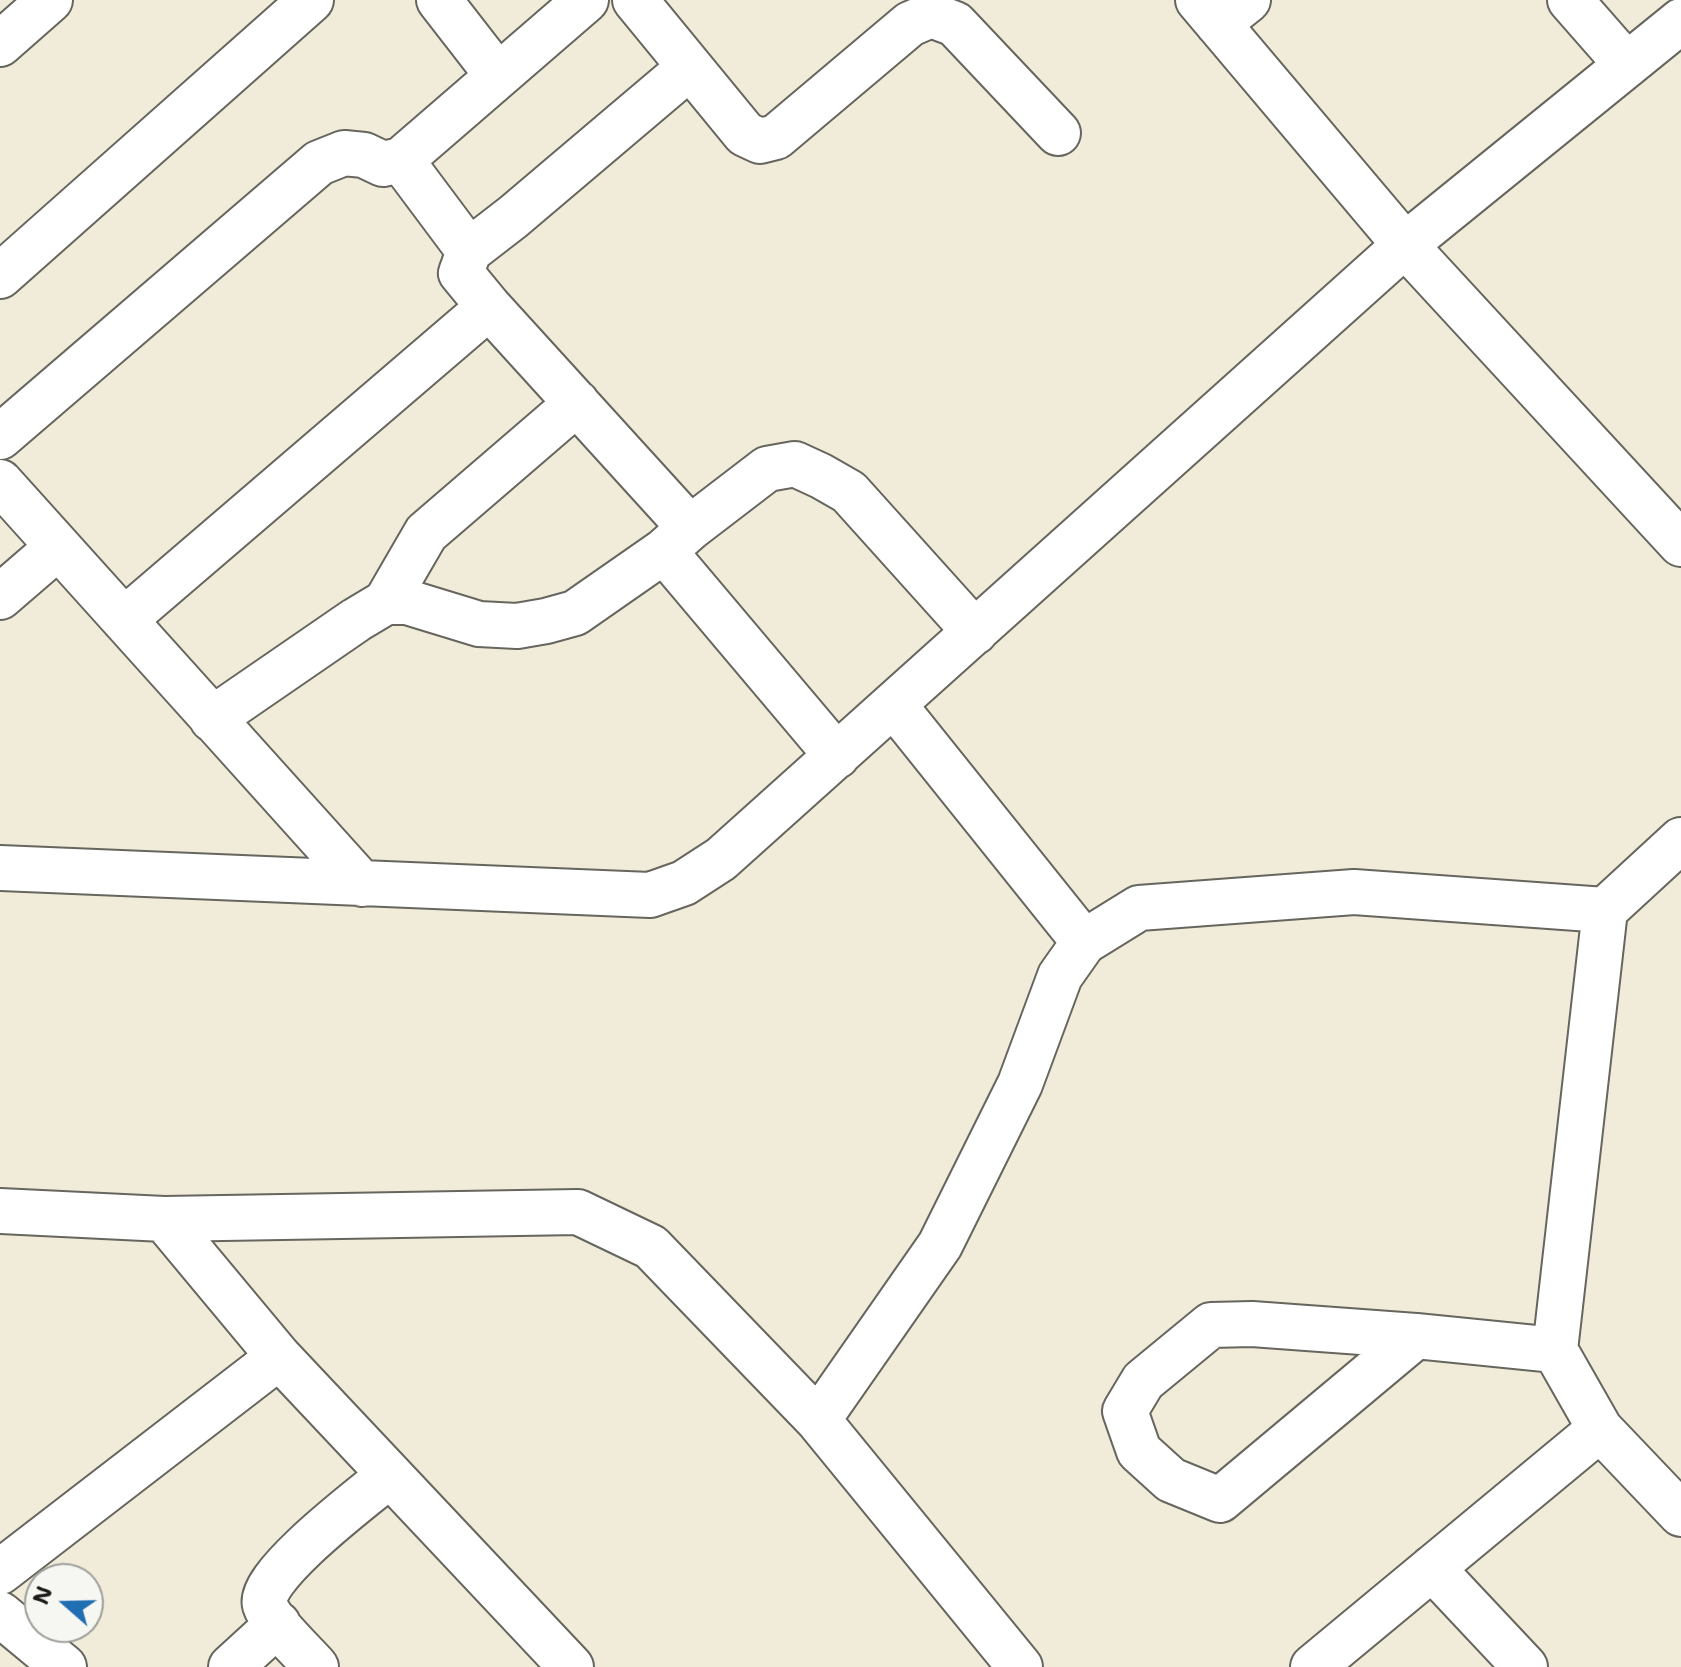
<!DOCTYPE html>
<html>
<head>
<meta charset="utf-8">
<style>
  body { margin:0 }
  #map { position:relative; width:1681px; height:1667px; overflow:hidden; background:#f0ecd9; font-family:"Shantell Sans",sans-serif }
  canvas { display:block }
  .north { position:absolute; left:24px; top:1563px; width:80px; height:80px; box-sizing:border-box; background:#f6f6f2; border:2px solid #9f9f9c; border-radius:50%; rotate:290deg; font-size:22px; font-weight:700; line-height:32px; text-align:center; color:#1c1c1c }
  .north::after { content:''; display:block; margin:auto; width:28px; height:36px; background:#1f6fb2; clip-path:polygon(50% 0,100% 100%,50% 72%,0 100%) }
</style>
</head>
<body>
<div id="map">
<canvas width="1681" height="1667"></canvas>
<div class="north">N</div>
</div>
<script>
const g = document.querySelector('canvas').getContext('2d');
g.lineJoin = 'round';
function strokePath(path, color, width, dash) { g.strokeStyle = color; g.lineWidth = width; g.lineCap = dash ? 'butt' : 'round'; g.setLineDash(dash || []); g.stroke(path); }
const minor = new Path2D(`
  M439,0L498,76
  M635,0L745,134L760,141L776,137L910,24L931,15L955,24L1058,133
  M1198,0L1405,245L1681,544
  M1570,0L1627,65
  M1218,24L1248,0
  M0,44L50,0
  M401,160L469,251
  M0,276L311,0
  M0,437L319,163L344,153L364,155L383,164L401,160L586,0
  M0,482L362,884
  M690,528L489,307L461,273L469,251L513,217L690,67
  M664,551L837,756
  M0,597L58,547
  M386,602L426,533L577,403
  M124,620L489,307
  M894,705L1084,942
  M212,719L356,620L386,602H407L479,624L517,626L546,621L575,613L664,551L690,528L767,469L795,464L821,476L849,492L975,632
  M1681,840L1605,910L1555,1350L1600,1429L1681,1514
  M0,868L650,895L684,883L721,859L1405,245L1681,21
  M0,1211L164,1219L578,1212L651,1247L818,1420L1020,1667
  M164,1219L279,1357L571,1667
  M1416,1336L1220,1500L1171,1480L1139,1451L1125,1411L1143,1381L1211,1325L1252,1324L1416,1336L1555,1350
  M818,1420L940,1245L1020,1084L1060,976L1084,942L1139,908L1354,892L1605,910
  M1432,1568L1525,1667
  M0,1572L279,1357
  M0,1614L64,1667
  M231,1667L278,1624
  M316,1667C304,1653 270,1622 265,1605C256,1577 367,1494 390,1475
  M1313,1667L1600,1429`);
strokePath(minor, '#66655e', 48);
strokePath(minor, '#fff', 44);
</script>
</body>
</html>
